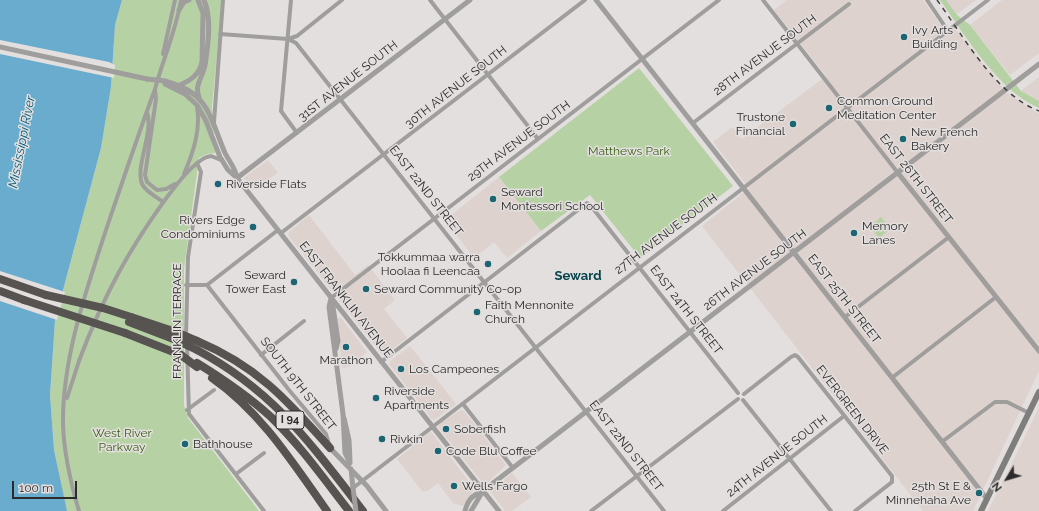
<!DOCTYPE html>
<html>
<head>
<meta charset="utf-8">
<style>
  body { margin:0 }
  #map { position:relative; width:1039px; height:511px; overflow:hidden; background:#e3dfde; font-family:Raleway,sans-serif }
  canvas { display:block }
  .north { position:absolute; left:987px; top:459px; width:40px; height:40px; -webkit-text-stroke:3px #e3dfde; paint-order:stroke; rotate:232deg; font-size:11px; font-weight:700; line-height:16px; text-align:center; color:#2c2a2a }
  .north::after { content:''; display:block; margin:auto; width:14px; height:18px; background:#2c2a2a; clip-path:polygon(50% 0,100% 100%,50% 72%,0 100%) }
  .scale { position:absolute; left:12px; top:481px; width:65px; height:18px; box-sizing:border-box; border:2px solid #2c2a2a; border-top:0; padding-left:5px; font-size:12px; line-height:14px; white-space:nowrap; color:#2c2a2a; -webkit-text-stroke:3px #e3dfde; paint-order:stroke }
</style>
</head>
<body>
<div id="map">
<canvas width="1039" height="511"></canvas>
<div class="north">N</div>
<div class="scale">100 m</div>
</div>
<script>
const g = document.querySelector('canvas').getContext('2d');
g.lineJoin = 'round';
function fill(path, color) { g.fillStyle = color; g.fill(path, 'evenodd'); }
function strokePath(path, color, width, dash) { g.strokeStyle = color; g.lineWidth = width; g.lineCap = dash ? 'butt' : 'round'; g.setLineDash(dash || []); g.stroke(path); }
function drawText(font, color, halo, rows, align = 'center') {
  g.font = font + ' Raleway,sans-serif'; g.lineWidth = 3; g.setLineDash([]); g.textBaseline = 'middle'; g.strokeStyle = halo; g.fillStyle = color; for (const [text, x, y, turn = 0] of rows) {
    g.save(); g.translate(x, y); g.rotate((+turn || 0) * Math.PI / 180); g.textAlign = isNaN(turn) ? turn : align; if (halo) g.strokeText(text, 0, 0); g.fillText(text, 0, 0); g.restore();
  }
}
const built = new Path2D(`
  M787,0H923L948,35L955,29L1006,92L1039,114V371L973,511H923L702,226L749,188L713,142L732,127L742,139L826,76L774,10Z
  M945,0H976L956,15Z
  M1002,0H1039V53L1010,75L970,25Z
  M1039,77V101L1021,91Z
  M268,160L278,173L253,190L244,178Z
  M499,177L541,231L507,258L494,242L474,258L445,220Z
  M309,215L355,275L368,265L395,300L384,309L407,338L385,355H382L288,235L289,232Z
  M338,318H341L367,352L348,367L342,368L337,319Z
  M410,346L456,404L434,420L430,418L429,415L389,364L390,361Z
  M1039,407V511H988L1017,453Z
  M461,410L464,411L506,465L487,483L482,482L438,427L440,423Z
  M430,432L432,433L473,487V491L463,506L453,503L438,483L427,491H422L397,459Z
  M512,473L531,497L512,511H505L490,491Z`);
const green = new Path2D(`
  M122,0H222L212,107L215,153L207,154L199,158L184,269V405L188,418L259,511H67L65,504L54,450L50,395L55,320L101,148L111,87L115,25Z
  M940,0H946L957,15L970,25L1021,91L1039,101V108C998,91 965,35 940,0Z
  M639,68L733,186L640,258L590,195L541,231L499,177Z
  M881,217L890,229L879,238L870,226Z`);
const water = new Path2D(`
  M0,0H122L115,25L111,87L101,148L55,320L50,395L54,450L67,511H0Z`);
const pier = new Path2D(`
  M0,40L109,62L115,65L114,78L0,54Z
  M0,271L65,292L57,320L0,301Z`);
const minor = new Path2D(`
  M291,0L281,111L297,133
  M430,0L538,139
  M763,0L898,173
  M927,0L948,31
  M220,34L288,39L297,36L342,0
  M288,39L296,43L664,511
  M163,54L175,0
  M155,90L156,99L145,175L147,182L157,190L166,189L175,184
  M147,112C154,132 135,166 142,184C146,192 157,197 163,202
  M214,122L223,0
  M693,123L849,4
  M184,174C193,153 201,130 197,107
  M281,233L585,0
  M186,285H207
  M207,285L289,390L326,434L329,444
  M207,285L278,230
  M331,298L719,0
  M845,317L949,237
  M186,336L188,257L201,172L197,163
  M187,345L189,414L264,511
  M261,355L304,321
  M381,362L587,203L591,206L738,393
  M893,377L996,297
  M744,394L791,357L795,355L798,357L892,476V482L855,511
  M67,398C71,386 75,373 79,361C89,334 105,298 119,272C131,250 187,157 211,156L221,160
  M743,400L831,511
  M463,404L513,468
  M187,410L214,390
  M943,441L995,402H1007L1029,413
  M236,474L264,453
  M353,488L988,0
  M79,511C71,484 64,453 63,425C62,359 86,291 106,230C122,183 138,135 155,89C163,59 176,31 181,0
  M591,511L738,399
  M723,511L844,416`);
const tertiary = new Path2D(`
  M596,0L987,499
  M179,10L184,2L189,0
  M0,47L147,79
  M168,82C209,93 210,118 225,153C229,161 236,169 237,178
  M165,84L185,94L197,105L206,121L220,157L228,170L237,178L278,230L499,511
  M180,85C191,80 199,75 202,62L203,13L198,0
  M199,97C194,85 203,77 205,65C208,46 212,18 204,0
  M898,173L1039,351
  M237,178L470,0
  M331,298L329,307L343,414L345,453L350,463
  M332,300L338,341L336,349
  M344,418L349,440L350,461
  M330,448L367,486L386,511
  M351,469L353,488
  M465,511C469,495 476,495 488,487L1039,64
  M471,511L483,491`);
const secondary = new Path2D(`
  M981,511L1039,392`);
const motorway = new Path2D(`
  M0,279L46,295
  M0,291L24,300
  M131,317L176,332
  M129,322L176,340
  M125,333L181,355
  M197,341C257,366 287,400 330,448
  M197,350C274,391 311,444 363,511
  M197,363C223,379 248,396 271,417C300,445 324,479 349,511
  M212,378C261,412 293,463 327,511`);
const rail = new Path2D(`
  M937,0C964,37 995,94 1039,111`);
const tertiaryBridge = new Path2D(`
  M147,79L166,81
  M353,488L356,511`);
const motorwayBridge = new Path2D(`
  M46,295L103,308L131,317
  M24,300L125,333
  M176,332L197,341
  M176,340L197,350
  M181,355L197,367`);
const markers = [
  [904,37,4,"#1c6572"],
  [829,108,4,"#1c6572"],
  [793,124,4,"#1c6572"],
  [903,139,4,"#1c6572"],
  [218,184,4,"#1c6572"],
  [493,199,4,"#1c6572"],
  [253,227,4,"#1c6572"],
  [854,233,4,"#1c6572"],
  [488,264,4,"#1c6572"],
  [294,282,4,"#1c6572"],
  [366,289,4,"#1c6572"],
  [477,312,4,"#1c6572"],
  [346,347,4,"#1c6572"],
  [401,369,4,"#1c6572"],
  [376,398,4,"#1c6572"],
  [446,429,4,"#1c6572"],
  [382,439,4,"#1c6572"],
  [185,444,4,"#1c6572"],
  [438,451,4,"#1c6572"],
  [454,486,4,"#1c6572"],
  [979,493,4,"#1c6572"]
];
const shields = [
  [290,420,28]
];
const shieldNames = [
  ["I 94",290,420]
];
const poiNames = [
  ["Ivy Arts",912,30],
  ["Building",912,44],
  ["Common Ground",837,101],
  ["Meditation Center",837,115],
  ["Trustone",785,117,"right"],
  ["Financial",785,131,"right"],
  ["New French",911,132],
  ["Bakery",911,146],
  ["Riverside Flats",226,184],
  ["Seward",501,192],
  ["Montessori School",501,206],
  ["Rivers Edge",245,220,"right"],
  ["Condominiums",245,234,"right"],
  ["Memory",862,226],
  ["Lanes",862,240],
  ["Tokkummaa warra",480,257,"right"],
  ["Hoolaa fi Leencaa",480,271,"right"],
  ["Seward",286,275,"right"],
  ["Tower East",286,289,"right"],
  ["Seward Community Co-op",374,289],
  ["Faith Mennonite",485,305],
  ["Church",485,319],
  ["Marathon",346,360,"center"],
  ["Los Campeones",409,369],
  ["Riverside",384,391],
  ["Apartments",384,405],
  ["Soberfish",454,429],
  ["Rivkin",390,439],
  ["Bathhouse",193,444],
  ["Code Blu Coffee",446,451],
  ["Wells Fargo",462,486],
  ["25th St E &",971,486,"right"],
  ["Minnehaha Ave",971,500,"right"]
];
const streetNames = [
  ["28TH AVENUE SOUTH",765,55,-37],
  ["31ST AVENUE SOUTH",348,81,-38],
  ["30TH AVENUE SOUTH",456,87,-38],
  ["29TH AVENUE SOUTH",519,141,-37],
  ["EAST 26TH STREET",916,179,52],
  ["EAST 22ND STREET",426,191,52],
  ["27TH AVENUE SOUTH",666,234,-37],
  ["26TH AVENUE SOUTH",755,270,-37],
  ["EAST 25TH STREET",844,299,52],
  ["EAST FRANKLIN AVENUE",346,300,52],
  ["EAST 24TH STREET",686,310,52],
  ["FRANKLIN TERRACE",177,321,-90],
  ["SOUTH 9TH STREET",298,384,52],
  ["EVERGREEN DRIVE",852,410,52],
  ["EAST 22ND STREET",626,446,52],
  ["24TH AVENUE SOUTH",777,456,-38]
];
const parkNames = [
  ["Matthews Park",629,151],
  ["West River",122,433],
  ["Parkway",122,447]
];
const waterNames = [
  ["Mississippi River",22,142,-79]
];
const neighbourhoodNames = [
  ["Seward",578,276]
];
fill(built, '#ddd2cd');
fill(green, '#b6d2a4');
fill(water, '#69accd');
fill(pier, '#e3dfde');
strokePath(minor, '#9f9e9d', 4);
strokePath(tertiary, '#9f9e9d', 5);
strokePath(secondary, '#7f7e7c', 6);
strokePath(motorway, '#565351', 8);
strokePath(rail, '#444141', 1.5, [5, 5]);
strokePath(tertiaryBridge, '#9f9e9d', 5);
strokePath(motorwayBridge, '#565351', 8);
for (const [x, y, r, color] of markers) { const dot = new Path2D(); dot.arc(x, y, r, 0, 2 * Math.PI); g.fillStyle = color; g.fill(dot); strokePath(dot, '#e3dfde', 1.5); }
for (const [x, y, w] of shields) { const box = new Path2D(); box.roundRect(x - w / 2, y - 9, w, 18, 3); g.fillStyle = '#e3dfde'; g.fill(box); strokePath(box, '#2c2a2a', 1); }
drawText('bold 11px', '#2c2a2a', null, shieldNames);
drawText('12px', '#2c2a2a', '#e3dfde', poiNames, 'left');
drawText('12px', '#2c2a2a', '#e3dfde', streetNames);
drawText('12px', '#385f12', '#e3dfde', parkNames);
drawText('italic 13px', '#005c7d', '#e3dfde', waterNames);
drawText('bold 13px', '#03424d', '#e3dfde', neighbourhoodNames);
</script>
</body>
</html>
